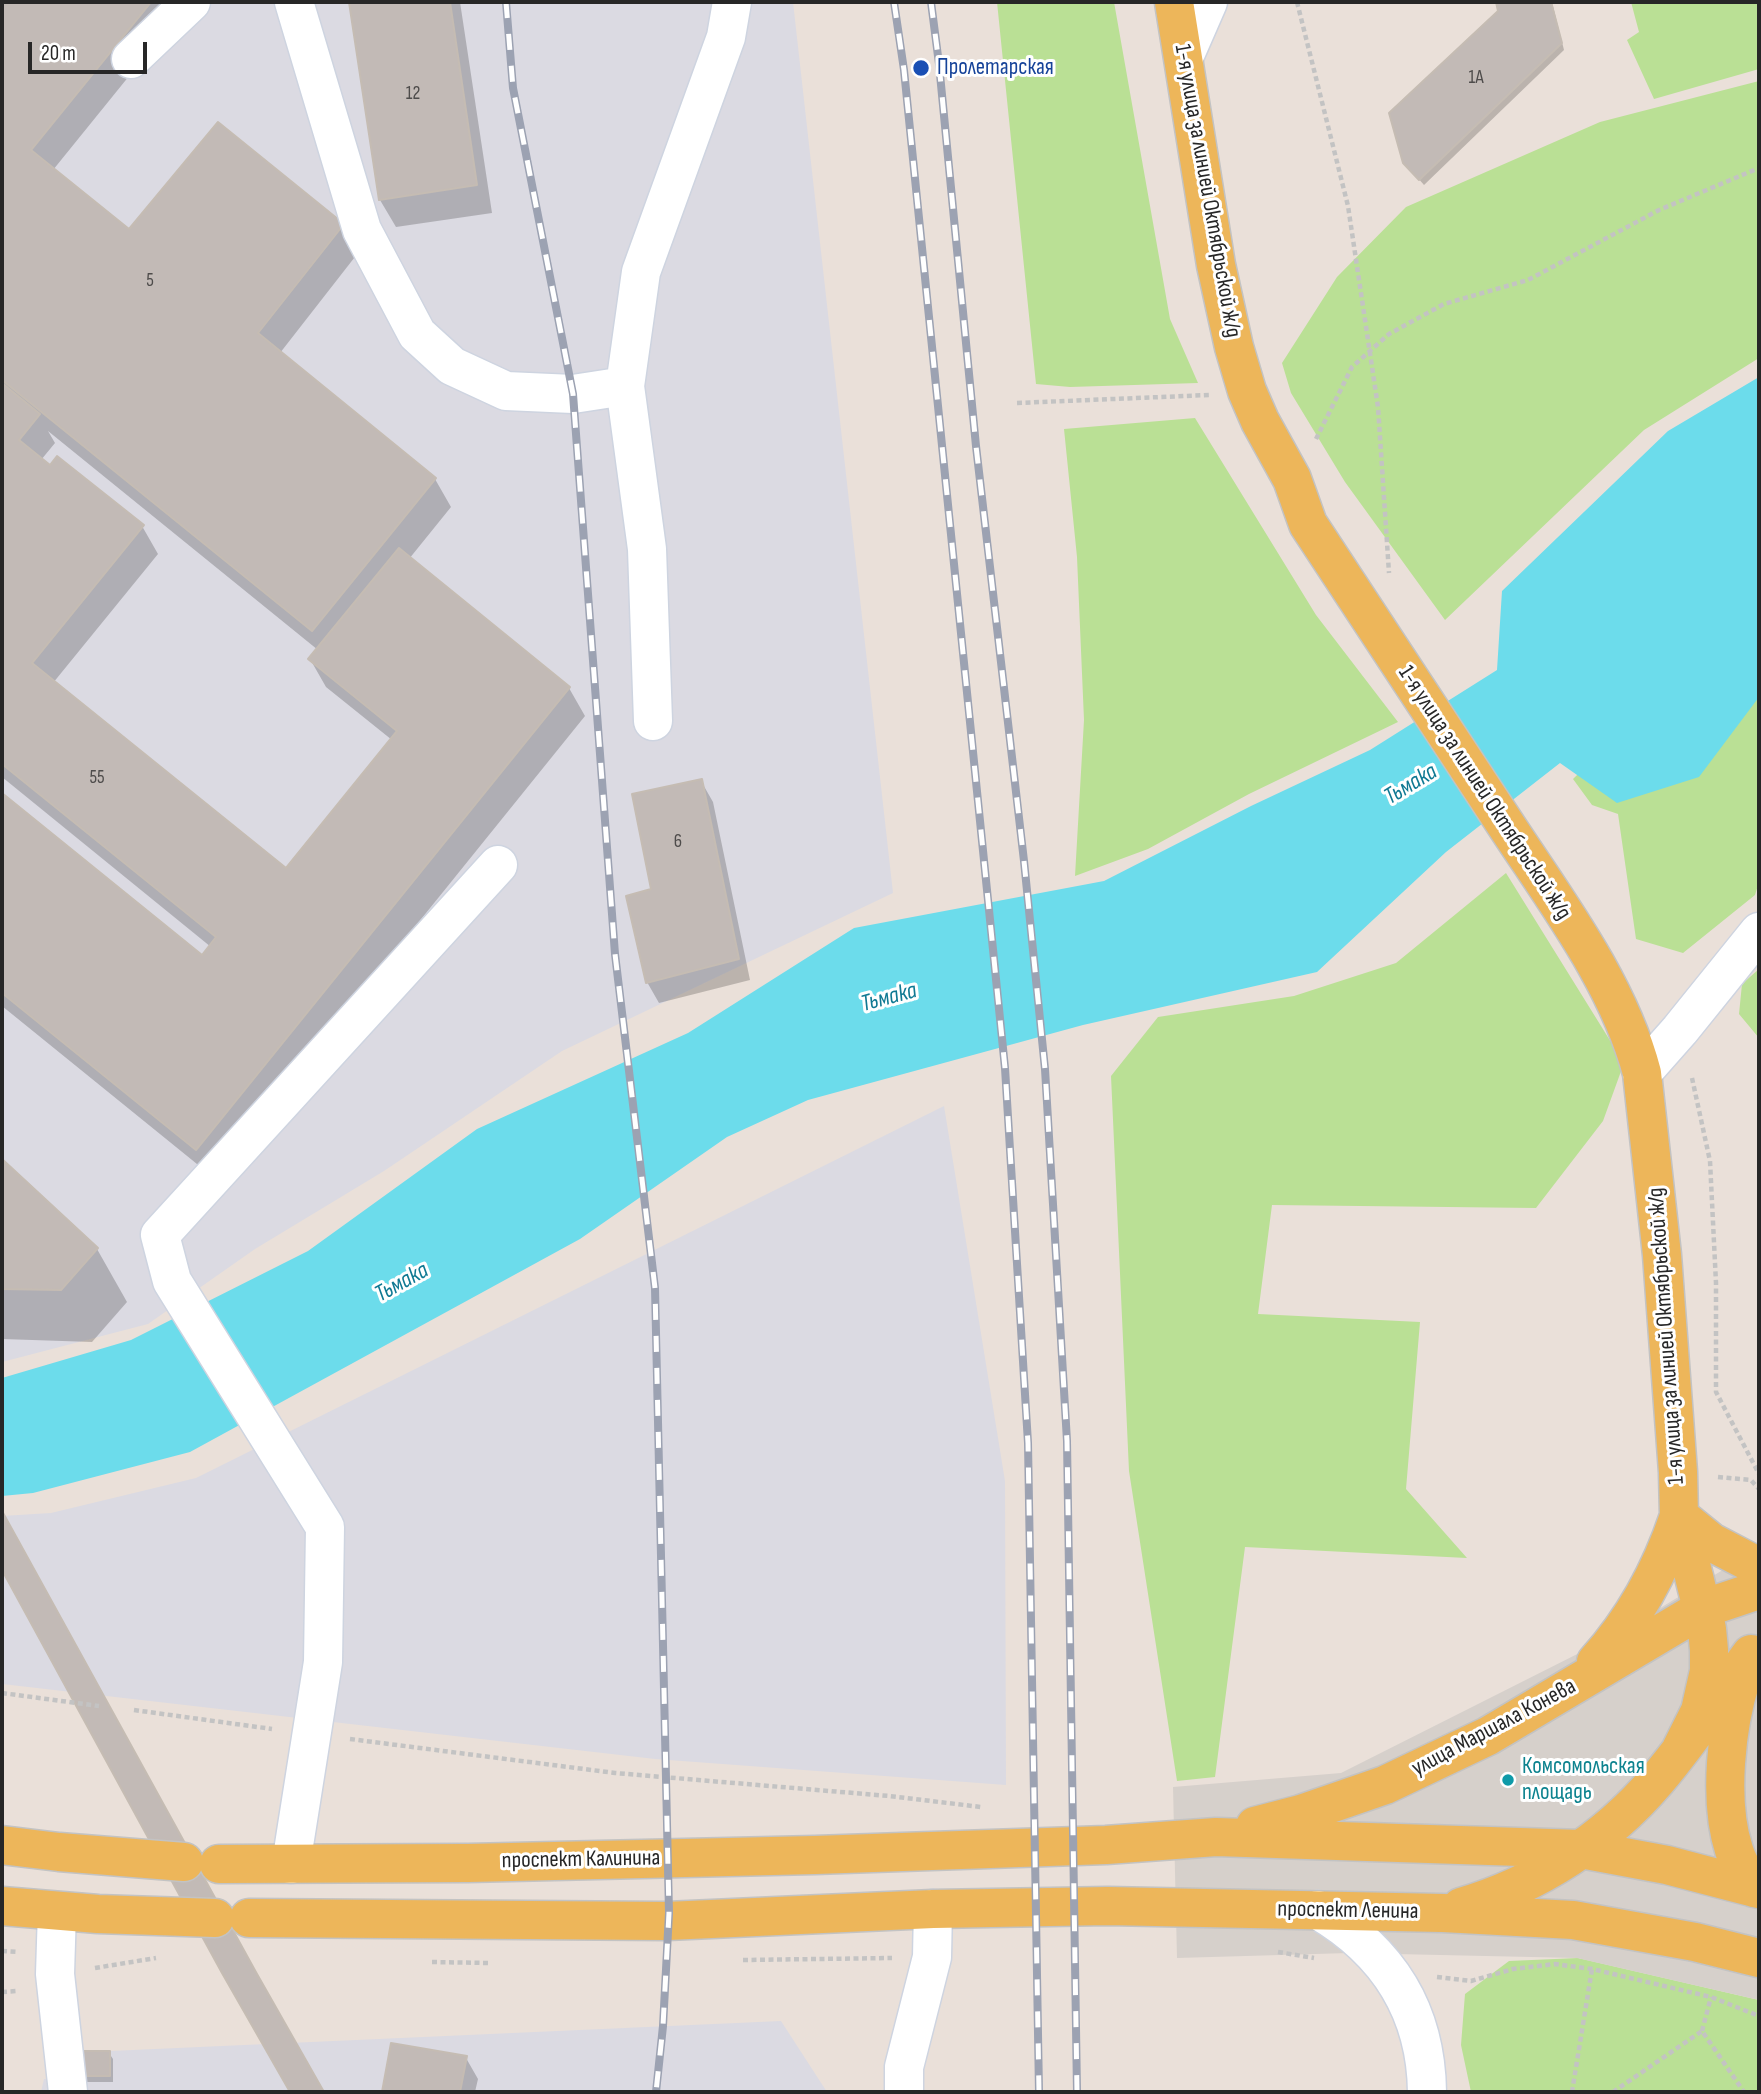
<!DOCTYPE html>
<html>
<head>
<meta charset="utf-8">
<style>
  body { margin:0 }
  #map { position:relative; width:1761px; height:2094px; overflow:hidden; background:#eae0d9; font-family:"Sofia Sans Condensed",sans-serif }
  canvas { display:block }
  .frame { position:absolute; inset:0; border:4px solid #272727; pointer-events:none }
  .scale { position:absolute; left:28px; top:42px; width:119px; height:32px; box-sizing:border-box; border:4px solid #272727; border-top:0; padding-left:9px; font-size:21px; line-height:24px; white-space:nowrap; color:#272727; -webkit-text-stroke:5px #fff; paint-order:stroke }
</style>
</head>
<body>
<div id="map">
<canvas width="1761" height="2094"></canvas>
<div class="frame"></div>
<div class="scale">20 m</div>
</div>
<script>
const g = document.querySelector('canvas').getContext('2d');
g.lineJoin = 'round';
function fill(path, color) { g.fillStyle = color; g.fill(path, 'evenodd'); }
function strokePath(path, color, width, dash) { g.strokeStyle = color; g.lineWidth = width; g.lineCap = dash ? 'butt' : 'round'; g.setLineDash(dash || []); g.stroke(path); }
function drawText(font, color, halo, rows, align = 'center') {
  g.font = font + ' "Sofia Sans Condensed",sans-serif'; g.lineWidth = 6; g.setLineDash([]); g.textBaseline = 'middle'; g.strokeStyle = halo; g.fillStyle = color; for (const [text, x, y, turn = 0] of rows) {
    g.save(); g.translate(x, y); g.rotate((+turn || 0) * Math.PI / 180); g.textAlign = isNaN(turn) ? turn : align; if (halo) g.strokeText(text, 0, 0); g.fillText(text, 0, 0); g.restore();
  }
}
const industrial = new Path2D(`
  M2,2H793L893,893L562,1051L384,1171L255,1249L148,1324L2,1362Z
  M944,1106L1005,1481L1006,1785L655,1759L2,1684V1516L51,1513L196,1478Z
  M781,2021L827,2092H41L44,2079L110,2076V2051Z`);
const green = new Path2D(`
  M997,2H1114L1170,319L1198,383L1070,387L1036,384Z
  M1631,2H1759V69L1654,99L1627,40L1639,32Z
  M1759,81V358L1644,430L1445,620L1345,482L1291,393L1282,363L1337,277L1406,207L1600,122Z
  M1195,418L1316,615L1398,722L1249,794L1148,849L1075,876L1084,720L1077,557L1064,429Z
  M1759,595V882L1755,895L1683,953L1636,939L1618,814L1592,805L1573,779Z
  M1506,873L1624,1063L1603,1121L1536,1208L1272,1205L1258,1314L1420,1322L1406,1489L1467,1558L1245,1547L1215,1777L1177,1781L1129,1471L1111,1076L1158,1017L1294,996L1396,963Z
  M1759,969V1038L1739,1014L1742,984Z
  M1578,1958L1759,2000V2092H1471L1461,2045L1465,1994L1509,1961Z`);
const plaza = new Path2D(`
  M1759,1548V2000L1577,1958L1349,1953L1177,1958L1173,1787L1341,1773L1619,1633Z`);
const water = new Path2D(`
  M1759,377V697L1699,777L1617,803L1560,763L1446,852L1317,972L1083,1025L808,1100L727,1137L580,1239L190,1452L33,1493L2,1496V1378L131,1340L308,1251L477,1129L688,1033L854,928L1104,881L1251,806L1370,750L1497,670L1502,591L1668,431Z`);
const shadow = new Path2D(`
  M2,2H189L53,170L129,232L342,226L358,253L280,353L435,479L451,507L409,559L569,688L585,716L213,1177L2,1006V795L202,957L211,947L2,777ZM48,431L318,650L310,659L326,687L392,740L286,871L53,683L158,554L142,526L41,460L55,443Z
  M351,2H460L492,213L396,227L380,200Z
  M1497,2H1552L1564,50L1424,185L1404,162L1500,12Z
  M701,781L713,802L750,980L659,1003L647,982L653,890Z
  M2,1161L97,1249L127,1302L92,1342L2,1339Z
  M392,2045L466,2058L478,2079L475,2092H384Z
  M109,2053L113,2059V2082H78Z`);
const building = new Path2D(`
  M2,2H151L31,150L129,229L218,122L344,224L258,333L436,478L312,631L2,380Z
  M349,2H450L477,185L379,200Z
  M1496,2H1551L1562,43L1419,180L1403,163L1389,113L1498,11Z
  M2,383L40,414L19,440L50,465L57,456L144,525L32,663L286,868L397,731L308,659L399,548L570,687L196,1150L2,993V793L202,955L216,937L2,764Z
  M702,779L739,959L646,983L626,896L651,889L632,794Z
  M2,1159L98,1248L61,1290L2,1289Z
  M2,1511L257,1974L324,2092H290L222,1973L2,1570Z
  M391,2043L467,2056L460,2092H382Z
  M73,2051H110V2076H73Z`);
const path = new Path2D(`
  M1297,2L1348,206L1378,407L1389,573
  M1017,403L1209,395
  M1316,439L1352,367L1389,334L1444,304L1528,280L1659,210L1759,168
  M1692,1078L1710,1161L1716,1283V1392L1759,1474
  M1718,1477L1751,1480L1759,1489
  M2,1693L99,1706
  M134,1710L272,1729
  M350,1739L615,1773L889,1796L981,1807
  M2,1951L18,1952
  M1278,1952L1314,1958
  M743,1960L892,1958
  M432,1962L490,1963
  M95,1968L156,1958
  M1437,1977L1471,1981L1513,1969L1555,1964L1592,1969L1711,1997L1759,2016
  M2,1992L17,1991
  M1702,2031L1711,1997
  M1572,2092L1592,1969
  M1613,2092L1702,2031L1744,2092`);
const minor = new Path2D(`
  M294,2L362,230L417,334L452,366L506,391L573,394L625,386
  M1184,57L1208,2
  M131,59L191,2
  M653,721L647,549L625,386L641,272L726,37L732,2
  M1642,1073L1680,1030L1759,932
  M291,1864L323,1662L325,1527L172,1281L160,1235L498,865
  M1318,1910C1388,1951 1426,2011 1427,2092
  M57,1911L55,1974L68,2092
  M904,2092V2067L932,1957L933,1909`);
const major = new Path2D(`
  M1174,2L1216,265L1234,347L1247,391L1260,421L1292,479L1308,524C1373,623 1439,723 1504,822C1555,900 1618,982 1642,1073L1662,1255L1678,1472L1679,1516L1707,1629L1709,1650V1671L1700,1711L1681,1749
  M1679,1516L1711,1542L1759,1567
  M1596,1662C1634,1620 1661,1570 1679,1516
  M1742,1677C1726,1725 1718,1801 1734,1850C1738,1864 1746,1876 1754,1888
  M1255,1826L1301,1814L1385,1785L1488,1736L1702,1609L1759,1590
  M2,1845L59,1852L184,1862
  M219,1864L468,1863L815,1855L1106,1845L1216,1837L1581,1849L1667,1865L1759,1889
  M2,1906L98,1914L215,1918
  M1461,1907C1537,1885 1606,1840 1657,1780C1691,1740 1720,1696 1751,1654
  M249,1918L667,1921L933,1909L1108,1906L1443,1913L1573,1920L1695,1942L1759,1958`);
const rail = new Path2D(`
  M506,2L513,88L573,394L615,954L655,1288L669,1913L663,2026L656,2092
  M894,2L904,70L1005,1068L1028,1443L1039,2092
  M931,2L939,64L976,446L1024,861L1045,1069L1067,1441L1077,2092`);
const markers = [
  [921,68,9,"#1a4fb4"],
  [1508,1780,7,"#0f9aa8"]
];
const numberNames = [
  ["1А",1476,78],
  ["12",413,94],
  ["5",150,281],
  ["55",97,778],
  ["6",678,842]
];
const transitNames = [
  ["Пролетарская",937,68]
];
const streetNames = [
  ["1-я улица за линией Октябрьской ж/д",1207,191,80],
  ["1-я улица за линией Октябрьской ж/д",1484,793,57],
  ["1-я улица за линией Октябрьской ж/д",1667,1336,-94],
  ["улица Маршала Конева",1494,1728,-28],
  ["проспект Калинина",581,1860,-1],
  ["проспект Ленина",1348,1911,1]
];
const cultureNames = [
  ["Комсомольская",1522,1767],
  ["площадь",1522,1793]
];
const waterNames = [
  ["Тьмака",1411,785,-31],
  ["Тьмака",889,998,-15],
  ["Тьмака",402,1283,-29]
];
fill(industrial, '#dbdae2');
fill(green, '#bae095');
fill(plaza, '#d6d0cb');
fill(water, '#6cdceb');
fill(shadow, '#0003');
fill(building, '#c2bab6');
strokePath(building, '#c5bcb3', 2);
strokePath(minor, '#ced4e0', 41);
strokePath(major, '#c3c3c3', 41);
strokePath(path, '#c3c3c3', 4.5, [5, 3.5]);
strokePath(minor, '#fff', 38);
strokePath(major, '#edb65a', 38);
strokePath(rail, '#9ca2b2', 8);
strokePath(rail, '#fff', 5, [16]);
for (const [x, y, r, color] of markers) { const dot = new Path2D(); dot.arc(x, y, r, 0, 2 * Math.PI); g.fillStyle = color; g.fill(dot); strokePath(dot, '#fff', 2.5); }
drawText('19px', '#4e4c4b', null, numberNames);
drawText('23px', '#164399', '#fff', transitNames, 'left');
drawText('23px', '#272727', '#fff', streetNames);
drawText('23px', '#0d838f', '#fff', cultureNames, 'left');
drawText('italic 24px', '#0f7993', '#fff', waterNames);
</script>
</body>
</html>
